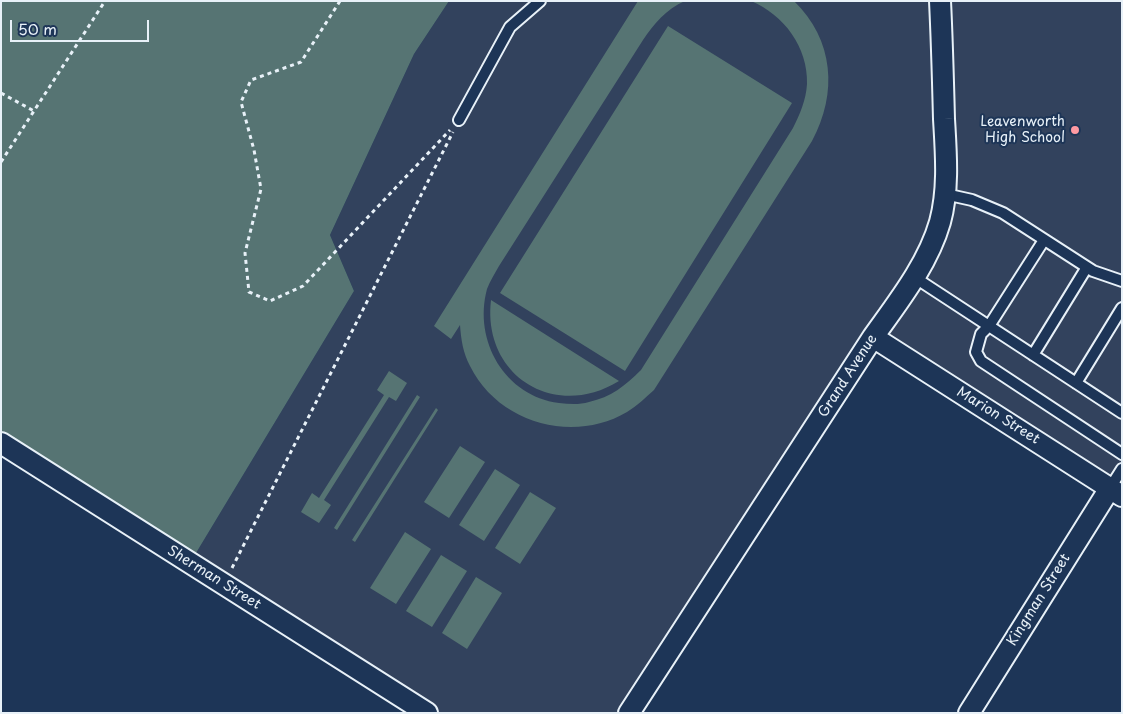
<!DOCTYPE html>
<html>
<head>
<meta charset="utf-8">
<style>
  body { margin:0 }
  #map { position:relative; width:1123px; height:714px; overflow:hidden; background:#1d3557; font-family:"Playpen Sans",sans-serif }
  canvas { display:block }
  .frame { position:absolute; inset:0; border:2px solid #e8f1f8; pointer-events:none }
  .scale { position:absolute; left:10px; top:20px; width:139px; height:22px; box-sizing:border-box; border:2px solid #e8f1f8; border-top:0; padding-left:6px; font-size:15px; line-height:18px; white-space:nowrap; color:#e8f1f8; -webkit-text-stroke:4px #1d3557; paint-order:stroke }
</style>
</head>
<body>
<div id="map">
<canvas width="1123" height="714"></canvas>
<div class="frame"></div>
<div class="scale">50 m</div>
</div>
<script>
const g = document.querySelector('canvas').getContext('2d');
g.lineJoin = 'round';
function fill(path, color) { g.fillStyle = color; g.fill(path, 'evenodd'); }
function strokePath(path, color, width, dash) { g.strokeStyle = color; g.lineWidth = width; g.lineCap = dash ? 'butt' : 'round'; g.setLineDash(dash || []); g.stroke(path); }
function drawText(font, color, halo, rows, align = 'center') {
  g.font = font + ' "Playpen Sans",sans-serif'; g.lineWidth = 4; g.setLineDash([]); g.textBaseline = 'middle'; g.strokeStyle = halo; g.fillStyle = color; for (const [text, x, y, turn = 0] of rows) {
    g.save(); g.translate(x, y); g.rotate((+turn || 0) * Math.PI / 180); g.textAlign = isNaN(turn) ? turn : align; if (halo) g.strokeText(text, 0, 0); g.fillText(text, 0, 0); g.restore();
  }
}
const built = new Path2D(`
  M449,1H1122V496L873,337L629,713H427L190,563L354,291L330,235L414,54Z`);
const green = new Path2D(`
  M1,1H449L414,54L330,235L354,291L190,563L1,443Z
  M638,1H685C666,9 654,24 643,40L499,266C495,273 490,281 487,289C473,341 505,396 559,403C569,404 579,405 589,402C611,397 625,386 641,370L793,128C800,114 806,100 807,84C808,47 784,15 751,1H794C834,40 838,93 812,141L654,390C646,397 637,406 627,412C573,444 498,423 470,366C463,353 461,339 460,325L451,339L434,326Z
  M668,26L792,103L625,371L500,293Z
  M491,300L619,381C554,421 482,375 491,300Z
  M389,371L407,383L396,401L389,397L324,500L331,505L319,523L301,512L312,493L319,498L384,395L377,390Z
  M417,395L420,397L337,530L334,528Z
  M436,408L438,410L355,542L352,540Z
  M460,446L485,462L449,518L424,502Z
  M495,469L520,485L484,541L459,525Z
  M530,492L556,508L520,564L495,548Z
  M405,532L431,549L396,604L370,588Z
  M441,555L467,571L432,627L406,611Z
  M476,577L502,593L467,649L442,633Z`);
const path = new Path2D(`
  M340,1L301,62L251,80L241,102L254,150L261,189L245,253L249,292L270,301L303,286L450,130
  M1,93L34,111
  M1,162L105,1
  M232,568L453,132`);
const lane = new Path2D(`
  M459,120L510,27L540,1
  M945,194L972,200L1003,213L1093,271L1122,281
  M1044,240L989,326L981,334L976,352L981,361L1122,454
  M914,277L1122,413
  M1033,355L1087,267
  M1076,383L1122,308
  M1110,488L1122,469`);
const street = new Path2D(`
  M873,337L1122,496
  M1,443L427,713
  M629,713L873,337C898,302 928,264 940,222C949,189 946,153 944,119C943,80 942,41 940,1
  M969,713L1110,488`);
const markers = [
  [1075,130,5,"#ff9aa2"]
];
const poiNames = [
  ["Leavenworth",1065,122],
  ["High School",1065,138]
];
const streetNames = [
  ["Grand Avenue",848,376,-57],
  ["Marion Street",998,416,32],
  ["Sherman Street",214,578,32],
  ["Kingman Street",1039,600,-58]
];
fill(built, '#32425d');
fill(green, '#567473');
strokePath(lane, '#e8f1f8', 14);
strokePath(street, '#e8f1f8', 24);
strokePath(path, '#e8f1f8', 3, [4, 4]);
strokePath(lane, '#1d3557', 10);
strokePath(street, '#1d3557', 20);
for (const [x, y, r, color] of markers) { const dot = new Path2D(); dot.arc(x, y, r, 0, 2 * Math.PI); g.fillStyle = color; g.fill(dot); strokePath(dot, '#1d3557', 2); }
drawText('14px', '#e8f1f8', '#1d3557', poiNames, 'right');
drawText('14px', '#e8f1f8', '#1d3557', streetNames);
</script>
</body>
</html>
